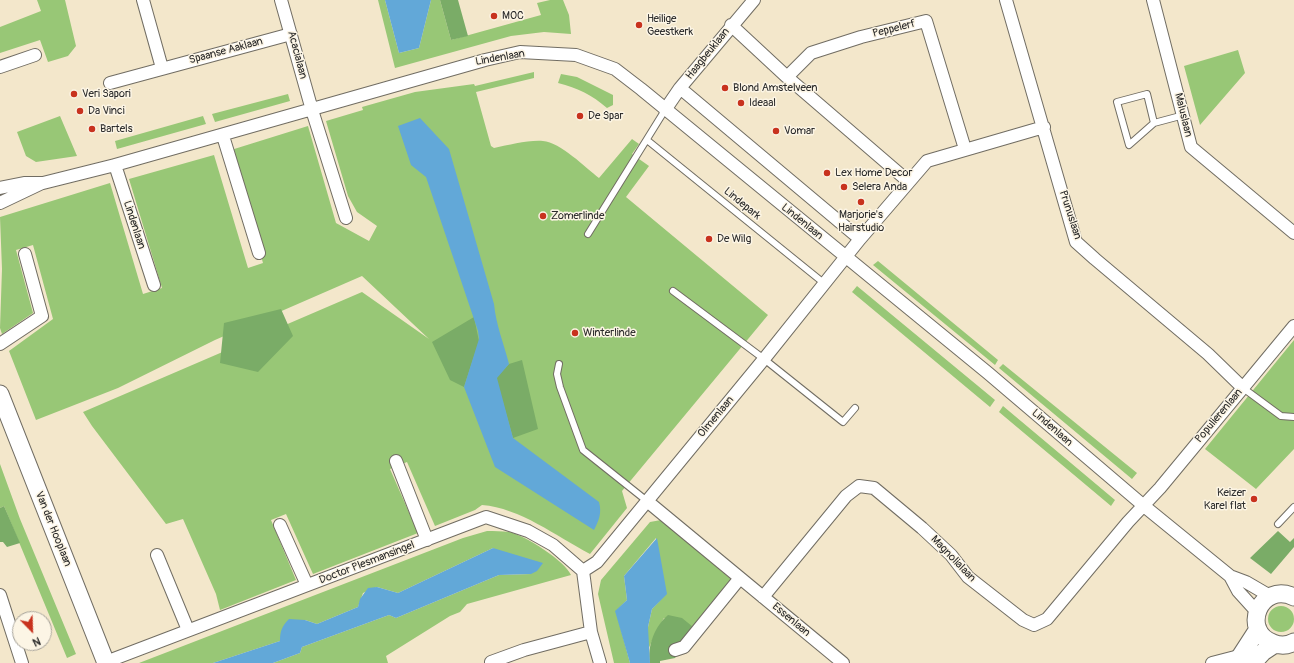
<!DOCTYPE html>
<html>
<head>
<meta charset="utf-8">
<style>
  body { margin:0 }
  #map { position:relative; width:1294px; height:663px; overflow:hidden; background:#f3e7cb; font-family:Pangolin,sans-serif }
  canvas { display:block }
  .north { position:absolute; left:12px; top:611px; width:40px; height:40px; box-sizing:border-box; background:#fcf5e5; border:1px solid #a8a49b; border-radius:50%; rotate:157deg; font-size:11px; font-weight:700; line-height:16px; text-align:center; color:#2b2b2b }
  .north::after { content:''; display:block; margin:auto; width:14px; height:18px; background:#c8321e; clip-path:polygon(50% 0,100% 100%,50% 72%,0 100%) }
</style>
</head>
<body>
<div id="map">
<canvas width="1294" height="663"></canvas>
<div class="north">N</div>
</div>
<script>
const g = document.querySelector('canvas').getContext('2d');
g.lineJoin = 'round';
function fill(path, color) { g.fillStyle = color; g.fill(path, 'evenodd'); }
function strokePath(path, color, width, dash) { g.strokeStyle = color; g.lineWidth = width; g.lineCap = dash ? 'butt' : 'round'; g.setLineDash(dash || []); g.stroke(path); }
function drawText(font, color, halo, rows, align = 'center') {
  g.font = font + ' Pangolin,sans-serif'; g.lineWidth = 3; g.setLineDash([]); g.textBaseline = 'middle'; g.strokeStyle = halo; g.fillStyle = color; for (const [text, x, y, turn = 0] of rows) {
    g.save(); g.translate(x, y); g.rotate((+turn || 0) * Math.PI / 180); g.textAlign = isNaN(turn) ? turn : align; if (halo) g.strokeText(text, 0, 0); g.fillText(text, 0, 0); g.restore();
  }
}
const green = new Path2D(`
  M37,0H65L76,46L68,56L48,62L40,40L0,53V27L41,11Z
  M378,0H385L399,53L419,48L431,0H440L451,40L541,15L537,3L550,0H563L569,15L571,34L544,32L511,36L395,68Z
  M1238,50L1245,73L1200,125L1184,66Z
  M534,72V78L476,92L491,146L494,148C510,145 527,140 543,141C560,142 586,168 599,178L632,139L639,144L632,154L649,166L626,197L768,315L622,491L627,508L590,554C556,536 520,508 482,505L475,510L435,526L407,462L390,469L418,533L313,574L286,514L271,520L296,580L220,610L216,594L183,519L166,524L92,426L83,412L362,292L429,339L362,276L215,340L118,388L36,420L9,351L53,319L33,245L16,250L33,313L2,334L0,328L2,269L0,217L110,183L143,294L162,288L129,179L214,155L248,268L263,263L231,150L308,126L336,223L369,241L377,226L357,212L348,196L326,121L363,110L362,107L415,92L474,84L475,86Z
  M561,74L577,77L613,95V105L607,108C592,95 578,88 558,83Z
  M288,94L290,101L215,122L212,114Z
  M60,116L77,156L36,162L26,156L17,132Z
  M203,116L206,124L117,149L115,141Z
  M878,261L998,360L995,365L873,265Z
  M857,286L995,400L990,407L852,292Z
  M1294,340V449L1256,489L1205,449Z
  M1003,364L1137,473L1132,479L999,368Z
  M1003,406L1115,500L1111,506L999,412Z
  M0,464L20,519L76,654L67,658L4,506L0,508Z
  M661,520L738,585L698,631L664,618L655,634L648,650V627L652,609L666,594L656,538L624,576L627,600L616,611L630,663H614L598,594L601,580L650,522Z
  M487,531C494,531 502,531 509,532C525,535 565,561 571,575L467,604L460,612L450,616L386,656L388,663H273L300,653L302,647L389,615L396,618L499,575L531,574L493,548L398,593L377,587L363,593L358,607L317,624L305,620L280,641L213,663H139L463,538Z
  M1268 619a13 13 0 1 1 26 0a13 13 0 1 1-26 0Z`);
const forest = new Path2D(`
  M440,0H458L468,36L451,40Z
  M281,309L293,336L258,372L220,363L224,323Z
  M474,317L479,341L464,387L450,380L432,342Z
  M522,360L538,429L513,438L496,378L509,364Z
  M4,506L20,543L7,547L3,542H0V508Z
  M1278,531L1290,542L1294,538V547L1271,574L1250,558Z
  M668,615L682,618L698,631L675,658L660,661V663H650C647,646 655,626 668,615Z`);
const water = new Path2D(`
  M385,0H431L419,48L399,53Z
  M420,118L449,149L494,304C496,325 504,344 509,364L497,378L513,438L599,502C602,513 599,520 594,530L495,467L464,387L479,339L478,331L426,177L411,165L398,126Z
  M657,538L667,594L652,609L648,627L650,663H630L615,611L627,600L624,576Z
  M493,548L543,563L537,571L531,574L499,575L396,618L389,615L302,647L300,653L273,663H213L280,641C280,631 282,626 289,619L305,620L317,624L358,607L360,599L368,588L377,587L398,593Z`);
const lane = new Path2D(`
  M1154,123L1129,145L1117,102L1147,94L1154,123L1184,115
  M647,140L825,284
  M588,234L665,110
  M673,291L764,359L843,422L855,408
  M559,364L557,374L560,387L583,450L647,501
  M1243,388L1281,416L1294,417
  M1278,524L1294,507`);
const street = new Path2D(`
  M143,0L162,68
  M281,0L312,110L346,218
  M1006,0L1076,242L1095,259L1208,354L1243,388
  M1153,0L1191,147L1294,233
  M731,25L787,77L909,182
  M0,67L35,55
  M787,77L811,53L861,37L926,21L965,149
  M110,83L291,34
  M680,88L860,239
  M665,110L680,88L754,0
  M223,136L259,253
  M115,165L154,285
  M0,188L24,183H43L115,165L485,60L520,52L576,55L615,69L641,89L988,373L1144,506L1230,576L1246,582L1270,596
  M0,203L42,183
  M0,344L42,316L25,254
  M396,461L427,540
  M647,501L843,663
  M280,525L307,585
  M157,555L188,630
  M583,571L597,562L764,359L860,239L927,161L1044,127
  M1230,576L1238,591L1257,612
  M0,595L22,663
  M763,597L846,496L859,486L874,488L922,528L951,555L968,577L1023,620L1034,625L1047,619L1128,522L1160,488L1294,326
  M675,650L684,647L740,578
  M491,662L524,650L591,632
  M103,663L486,517L528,531L553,545L583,571L591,632L600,663
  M1212,663L1239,656`);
const secondary = new Path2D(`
  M0,394L106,663
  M1294,597C1260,581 1240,631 1273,643C1280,646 1287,646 1294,642
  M1236,663L1258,629
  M1253,663L1263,652L1275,644`);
const markers = [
  [494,16,4,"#c8321e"],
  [639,25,4,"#c8321e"],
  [725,88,4,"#c8321e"],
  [74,94,4,"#c8321e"],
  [741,103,4,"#c8321e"],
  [80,111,4,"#c8321e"],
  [580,116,4,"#c8321e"],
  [92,129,4,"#c8321e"],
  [776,131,4,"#c8321e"],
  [827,173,4,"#c8321e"],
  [844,187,4,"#c8321e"],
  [861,202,4,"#c8321e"],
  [543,216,4,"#c8321e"],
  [709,239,4,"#c8321e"],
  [575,333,4,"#c8321e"],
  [1254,499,4,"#c8321e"]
];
const poiNames = [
  ["MOC",502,16],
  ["Heilige",647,19],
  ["Geestkerk",647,32],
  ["Blond Amstelveen",733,88],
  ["Veri Sapori",82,94],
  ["Ideaal",749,103],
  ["Da Vinci",88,111],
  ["De Spar",588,116],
  ["Bartels",100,129],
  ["Vomar",784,131],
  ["Lex Home Decor",835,173],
  ["Selera Anda",852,187],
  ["Marjorie's",861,215,"center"],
  ["Hairstudio",861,228,"center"],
  ["Zomerlinde",551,216],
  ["De Wilg",717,239],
  ["Winterlinde",583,333],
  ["Keizer",1246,493,"right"],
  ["Karel flat",1246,506,"right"]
];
const streetNames = [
  ["Peppelerf",894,29,-14],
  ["Spaanse Aaklaan",226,51,-15],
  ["Haagbeuklaan",708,54,-51],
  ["Acacialaan",297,55,75],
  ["Lindenlaan",500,58,-10],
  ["Maluslaan",1183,115,76],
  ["Lindepark",742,204,39],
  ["Prunuslaan",1070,215,72],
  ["Lindenlaan",802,222,39],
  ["Lindenlaan",134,225,72],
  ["Populierenlaan",1219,416,-50],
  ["Olmenlaan",716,417,-50],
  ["Lindenlaan",1052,428,41],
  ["Van der Hooplaan",53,529,68],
  ["Magnolialaan",953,559,46],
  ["Doctor Plesmansingel",367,563,-21],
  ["Essenlaan",791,620,40]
];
fill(green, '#98c776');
fill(forest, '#7aac67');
fill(water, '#62a8d8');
strokePath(lane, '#716d63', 8);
strokePath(street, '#716d63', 14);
strokePath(secondary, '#716d63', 19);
strokePath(lane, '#fff', 6);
strokePath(street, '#fff', 12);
strokePath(secondary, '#fff', 17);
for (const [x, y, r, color] of markers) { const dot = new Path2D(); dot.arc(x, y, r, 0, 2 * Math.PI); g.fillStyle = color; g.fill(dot); strokePath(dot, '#fcf5e5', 1.5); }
drawText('11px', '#2b2b2b', '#fcf5e5', poiNames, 'left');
drawText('11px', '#2b2b2b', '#fcf5e5', streetNames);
</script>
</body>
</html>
